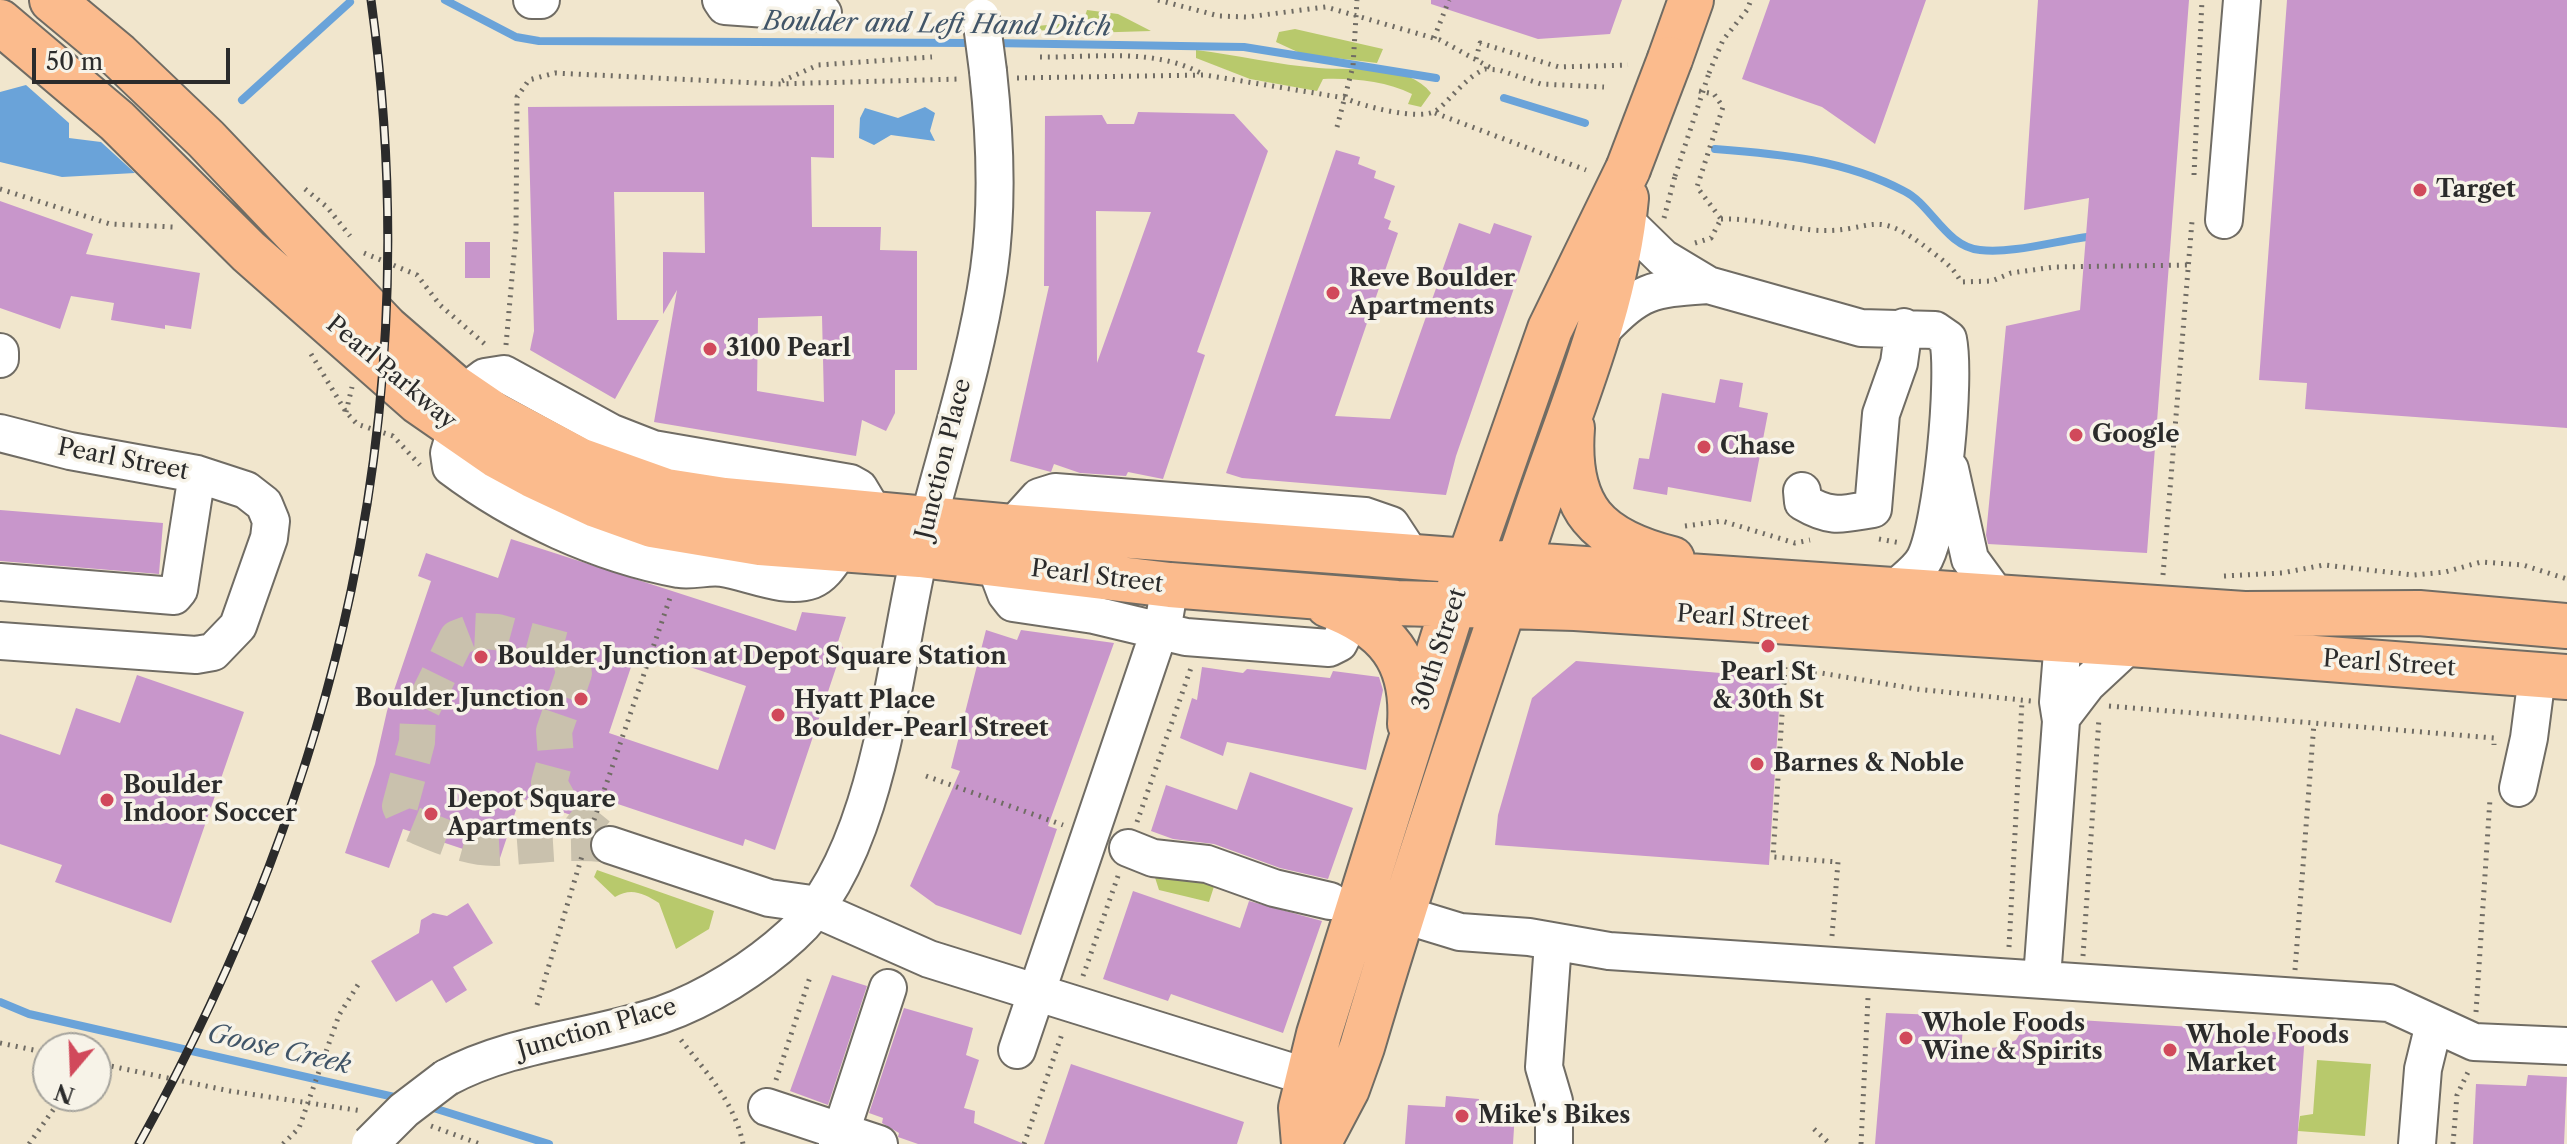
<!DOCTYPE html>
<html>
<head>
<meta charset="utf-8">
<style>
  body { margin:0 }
  #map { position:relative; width:2567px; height:1144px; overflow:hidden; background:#f1e6cd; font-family:"Libre Caslon Text",serif }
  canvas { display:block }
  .north { position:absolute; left:32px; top:1032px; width:80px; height:80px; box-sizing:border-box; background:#f7f3e8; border:2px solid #a5a39c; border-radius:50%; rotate:199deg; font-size:22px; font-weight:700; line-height:32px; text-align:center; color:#2b2b2b }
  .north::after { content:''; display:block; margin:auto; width:28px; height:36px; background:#d1495b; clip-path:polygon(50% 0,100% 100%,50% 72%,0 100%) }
  .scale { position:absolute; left:32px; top:48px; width:198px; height:36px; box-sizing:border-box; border:4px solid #2b2b2b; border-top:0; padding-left:10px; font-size:24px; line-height:28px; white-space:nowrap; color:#2b2b2b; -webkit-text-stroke:6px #f7f3e8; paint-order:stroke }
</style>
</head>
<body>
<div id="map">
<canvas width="2567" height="1144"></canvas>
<div class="north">N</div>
<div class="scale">50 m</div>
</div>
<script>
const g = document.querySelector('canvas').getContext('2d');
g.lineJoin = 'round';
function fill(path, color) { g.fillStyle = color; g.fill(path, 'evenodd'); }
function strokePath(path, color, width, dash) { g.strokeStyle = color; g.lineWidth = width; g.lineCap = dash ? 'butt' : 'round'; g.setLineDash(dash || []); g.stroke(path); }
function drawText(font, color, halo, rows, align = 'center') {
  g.font = font + ' "Libre Caslon Text",serif'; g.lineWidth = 7; g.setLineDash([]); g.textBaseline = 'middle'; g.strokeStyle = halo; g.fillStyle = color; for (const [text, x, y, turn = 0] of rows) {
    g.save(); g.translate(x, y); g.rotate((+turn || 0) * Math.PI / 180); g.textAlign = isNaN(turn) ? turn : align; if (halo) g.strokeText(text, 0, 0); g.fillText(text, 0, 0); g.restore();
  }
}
const green = new Path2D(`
  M1087,10L1118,14L1151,31L1086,33L1036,30V26L1083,22Z
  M1295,29L1383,49L1377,63L1302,54L1276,42L1279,32Z
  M1196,50C1236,55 1279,65 1319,68C1353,71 1408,63 1431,93L1421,107L1408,104L1412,94C1386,81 1352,78 1323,79L1317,91L1250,79L1196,58Z
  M1151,865L1218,874L1209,902L1159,890Z
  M597,870L714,911L709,929L676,949L659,903C644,894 632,887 615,897L594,877Z
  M2317,1060L2371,1064L2365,1136L2298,1131L2300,1116L2313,1114Z`);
const water = new Path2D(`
  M26,85L69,123V138L101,142L135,173L62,177L0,162V92Z
  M925,107L935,113L930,131L935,141L891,135L874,145L859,138L860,118L865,108L898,118Z`);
const stream = new Path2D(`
  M445,0L516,37L539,41L974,43
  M991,43L1244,47L1436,78
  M1504,98L1585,123
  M242,100L350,2
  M1715,149C1781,154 1845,160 1904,191C1931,204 1946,247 1980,250C2013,254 2059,240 2094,236
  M0,1002L29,1014L403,1099
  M427,1106L549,1144`);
const building = new Path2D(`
  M1431,0H1622L1610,34L1538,39L1431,4Z
  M1770,0H1926L1875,144L1822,107L1742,79Z
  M2038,0H2189L2147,553L1988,544L1986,535L2006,326L2080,310L2089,198L2024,210Z
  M2287,0H2567V428L2305,409L2307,383L2259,380Z
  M834,105V158L811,157L812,227H881L880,250L917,251V370H895V413L886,431L862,420L856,456L654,422L677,290L663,314V252L705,253L704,192H614L617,320H659L615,399L530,350L534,331L528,107ZM822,316L824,402L757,391L758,318Z
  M1138,112L1234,114L1268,151L1197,352L1205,355L1163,479L1128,472L1126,476L1080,473L1054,464L1051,472L1010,461L1049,286H1044L1045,116L1102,115L1107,124H1134ZM1096,211L1151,212L1097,363Z
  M1336,150L1360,157L1358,164L1376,171L1374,178L1395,186L1384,218L1391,221L1388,229L1398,233L1335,416L1390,419L1459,223L1490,234L1494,223L1532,236L1456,456L1446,495L1242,478L1226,473Z
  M0,201L93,234L86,254L200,273L191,329L165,325V329L111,320L114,303L71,296L60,329L0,308Z
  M465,242H490V278H465Z
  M1720,379L1743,383L1739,407L1768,413L1751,502L1668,487L1667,495L1633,489L1639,458L1649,459L1662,393L1715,403Z
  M0,510L163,523L159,574L0,561Z
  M511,539L796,631L802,612L846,617L837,645L843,647L775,850L745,839L743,846L588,794L580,818L520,798L499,861L403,829L389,868L345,853L375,764L387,711L431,581L418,576L426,553L498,578ZM637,649L746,686L718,770L609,733Z
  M986,630L1017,640L1021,630L1114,643L1048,826L1057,829L1021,935L936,905L910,886L960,771L951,768Z
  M1576,661L1781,678L1769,865L1495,845L1498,815L1532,698Z
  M1202,667L1243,673L1247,669L1330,678L1333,671L1379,677L1383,690L1366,770L1227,742L1223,756L1180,738L1192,698L1197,700Z
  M137,675L244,712L171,923L55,882L62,865L0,844V734L60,755L76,708L120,723Z
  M1250,772L1353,808L1328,879L1280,868L1214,844L1173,839L1151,831L1166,785L1237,810Z
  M1133,891L1240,928L1249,901L1322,921L1283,1033L1171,994L1168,1001L1103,979Z
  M468,903L493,943L453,967L467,990L446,1003L432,980L396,1002L371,961L419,933L421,920L433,913L447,916Z
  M832,975L867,986L828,1105L790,1091Z
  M904,1008L973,1028L966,1055L979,1060L964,1108L975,1111L974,1123L1024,1144H918L898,1137L899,1133L882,1123L883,1118L869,1113Z
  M1886,1013L1964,1016L1961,1051L2000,1047L2016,1040L2030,1017L2305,1034L2297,1144H1875Z
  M1071,1064L1244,1122L1237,1144H1044Z
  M2528,1075L2567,1077L2564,1144H2473L2476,1084L2526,1086Z
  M1446,1096L1479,1099L1478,1110L1515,1112L1513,1144H1405L1408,1105L1445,1107Z`);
const minorTunnel = new Path2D(`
  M475,631L497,632L568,651L574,673L554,731L556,757L549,783L561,805L610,845C569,840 537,846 497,848C466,849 435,833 407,822L400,806L417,742L418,717L457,638Z`);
const path = new Path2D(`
  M1158,0L1219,16L1247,17L1326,7L1440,40L1491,68
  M1434,38L1449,0
  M1040,57C1094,58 1156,47 1204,75
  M1476,59L1480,43L1559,67L1628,65
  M1709,73L1723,40L1747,10L1751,0
  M1017,78L1205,75L1345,98C1361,106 1422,122 1437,110C1453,97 1465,78 1485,69L1499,70L1541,84L1604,87
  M782,81L818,65L932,57
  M1699,91L1714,94L1723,107L1697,187L1721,219
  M1435,113L1586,170
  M1337,127L1353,66L1357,0
  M2194,175L2202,0
  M0,189L110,224L173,227
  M305,189L327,207L350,236
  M1664,218L1675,176
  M1721,219C1753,218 1781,227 1812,230C1875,235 1870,203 1932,252C1944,261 1954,268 1961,282L1992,281L2011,273L2054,267L2190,265
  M1695,243L1711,238L1721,219
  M364,253L417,275L440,305L487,346
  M506,345L516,232L517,97L529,80L555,73L777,84L961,79
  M311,354L346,412L357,424L393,436L420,465
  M346,412L352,387
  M1685,526L1722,521L1795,543L1810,540
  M1879,539L1901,543
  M2163,575L2192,221
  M2224,576L2282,573L2324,565L2414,575L2445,572L2481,562L2523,565L2567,579
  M2109,706L2494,738V745
  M926,776L1063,825
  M594,820L671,595
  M1137,822L1192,665
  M1832,936L1838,862L1773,857L1785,667L1916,689L2031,701
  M2009,947L2022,701
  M2083,956L2099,718
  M2295,970L2314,723
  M1083,976L1118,876
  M537,1005L582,856
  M2476,1012L2490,799
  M681,1040C706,1072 735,1103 743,1144
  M0,1043L48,1053
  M96,1063L230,1091L362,1111
  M96,1076L106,1074L108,1065
  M776,1080L811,974
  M431,1126L480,1144
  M1814,1129L1830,1144
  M29,1144L63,1096
  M283,1144L299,1128L339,1015L361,980
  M1024,1144L1063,1031
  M1861,1144L1868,998
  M2453,1144L2457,1095L2469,1070`);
const minor = new Path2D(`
  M532,0H541
  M721,0L725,6L823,13
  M1624,220L1663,258L1708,285L1861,328L1935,330L1948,339C1956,377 1942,524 1925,558C1919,570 1904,580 1895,589
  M2224,220L2242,0
  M1601,331C1641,289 1652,289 1708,285
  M0,352V359
  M464,393L485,377L504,374L612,433L653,449L850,483L859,488L874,513
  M456,429L449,453L451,467C516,516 599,554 679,569C694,571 708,566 722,568C749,572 785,590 812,580C825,575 833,559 841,549
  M0,433L70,451L197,474L246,490L264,504L271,521L269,538L238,626L213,652L196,655L0,641
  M1950,469L1970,559L1997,596
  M1802,491L1803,502C1832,519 1842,514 1873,509L1881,414L1899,363L1904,327
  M1012,527L1039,497L1055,492L1365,516L1391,525L1412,557
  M995,565L1006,594L1013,603L1094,615L1186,637L1329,648L1339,643L1353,615
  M0,582L174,596L179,590L197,474
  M2061,718L2087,684L2130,644
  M2518,788L2529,738L2537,676
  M610,845L769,898L819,905
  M1128,848L1153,858L1207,864L1274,888L1330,901
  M816,909L929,959L1308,1077
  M1401,914L1460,932L1529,937L1609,951L2389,1003L2474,1042L2567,1046
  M1553,943L1544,1067L1554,1101V1144
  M2042,978L2061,721L2058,702L2063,640L2085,624
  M1017,1050L1165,614L1170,585
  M446,1078C512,1042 590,1039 661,1015C707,999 756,968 792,935C879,857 893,669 919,557C942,462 975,367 989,270C998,206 995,135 988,71
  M767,1107L879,1144
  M837,1144L888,988
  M2417,1144L2423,1069L2434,1024`);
const major = new Path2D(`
  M52,0L118,55L206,139L386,328L454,387L495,415L579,460L666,491L724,500L1012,527L1468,561L2244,614L2419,613L2567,626
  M0,22L117,121L249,252L419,402L497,456L532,475L596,505L652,525L760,543L920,555L1170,585L1397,603L1575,608L2130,644L2567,677
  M1670,59L1691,0
  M1572,428C1566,509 1597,540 1672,559
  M1328,605C1387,627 1414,660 1410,724
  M1304,1144L1301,1108L1319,1034L1453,606L1550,329L1628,169
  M1318,1144L1347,1089L1362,1047C1415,867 1476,689 1536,511C1571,408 1616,307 1626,198`);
const rail = new Path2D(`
  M139,1144C338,785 428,410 371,0`);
const pathBridge = new Path2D(`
  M1675,176L1709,73`);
const minorBridge = new Path2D(`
  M981,17L988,71
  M370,1144L404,1110L446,1078`);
const majorBridge = new Path2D(`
  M1628,169L1670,59`);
const markers = [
  [2420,190,8,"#d1495b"],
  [1333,293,8,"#d1495b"],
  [710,349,8,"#d1495b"],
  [2076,435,8,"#d1495b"],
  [1704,447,8,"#d1495b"],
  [1768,646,8,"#d1495b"],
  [481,657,8,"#d1495b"],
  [581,699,8,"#d1495b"],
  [778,715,8,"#d1495b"],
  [1757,764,8,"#d1495b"],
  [107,800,8,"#d1495b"],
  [431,814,8,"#d1495b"],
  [1906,1038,8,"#d1495b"],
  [2170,1050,8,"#d1495b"],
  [1462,1116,8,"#d1495b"]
];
const poiNames = [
  ["Target",2436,190],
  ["Reve Boulder",1349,279],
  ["Apartments",1349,307],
  ["3100 Pearl",726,349],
  ["Google",2092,435],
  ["Chase",1720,447],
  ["Boulder Junction at Depot Square Station",497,657],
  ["Pearl St",1768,673,"center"],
  ["& 30th St",1768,701,"center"],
  ["Boulder Junction",565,699,"right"],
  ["Hyatt Place",794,701],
  ["Boulder-Pearl Street",794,729],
  ["Barnes & Noble",1773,764],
  ["Boulder",123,786],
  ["Indoor Soccer",123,814],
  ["Depot Square",447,800],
  ["Apartments",447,828],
  ["Whole Foods",1922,1024],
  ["Wine & Spirits",1922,1052],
  ["Whole Foods",2186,1036],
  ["Market",2186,1064],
  ["Mike's Bikes",1478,1116]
];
const streetNames = [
  ["Pearl Parkway",391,373,40],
  ["Junction Place",944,459,-76],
  ["Pearl Street",123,460,11],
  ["Pearl Street",1097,577,7],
  ["Pearl Street",1743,619,4],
  ["30th Street",1440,649,-72],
  ["Pearl Street",2389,664,4],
  ["Junction Place",597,1029,-16]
];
const waterNames = [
  ["Boulder and Left Hand Ditch",937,25,1],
  ["Goose Creek",279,1050,13]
];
fill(green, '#b8c96c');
fill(water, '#6aa3d9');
strokePath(stream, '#6aa3d9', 8);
fill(building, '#c896cb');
strokePath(minorTunnel, '#c9c1ad', 36, [36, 18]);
strokePath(minor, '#706c64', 40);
strokePath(major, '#706c64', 48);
strokePath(path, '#706c64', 5, [2, 6]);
strokePath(minor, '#fff', 36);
strokePath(major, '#fbbb8d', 44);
strokePath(rail, '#2b2b2b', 9);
strokePath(rail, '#f7f3e8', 6, [18]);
strokePath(minorBridge, '#706c64', 40, []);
strokePath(majorBridge, '#706c64', 48, []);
strokePath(pathBridge, '#706c64', 5, [2, 6]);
strokePath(minorBridge, '#fff', 36);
strokePath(majorBridge, '#fbbb8d', 44);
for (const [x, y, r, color] of markers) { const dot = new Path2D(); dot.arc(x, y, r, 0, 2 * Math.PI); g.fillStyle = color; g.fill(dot); strokePath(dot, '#f7f3e8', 3); }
drawText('bold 24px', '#2b2b2b', '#f7f3e8', poiNames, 'left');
drawText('24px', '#2b2b2b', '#f7f3e8', streetNames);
drawText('italic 26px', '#415568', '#f7f3e8', waterNames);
</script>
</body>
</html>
